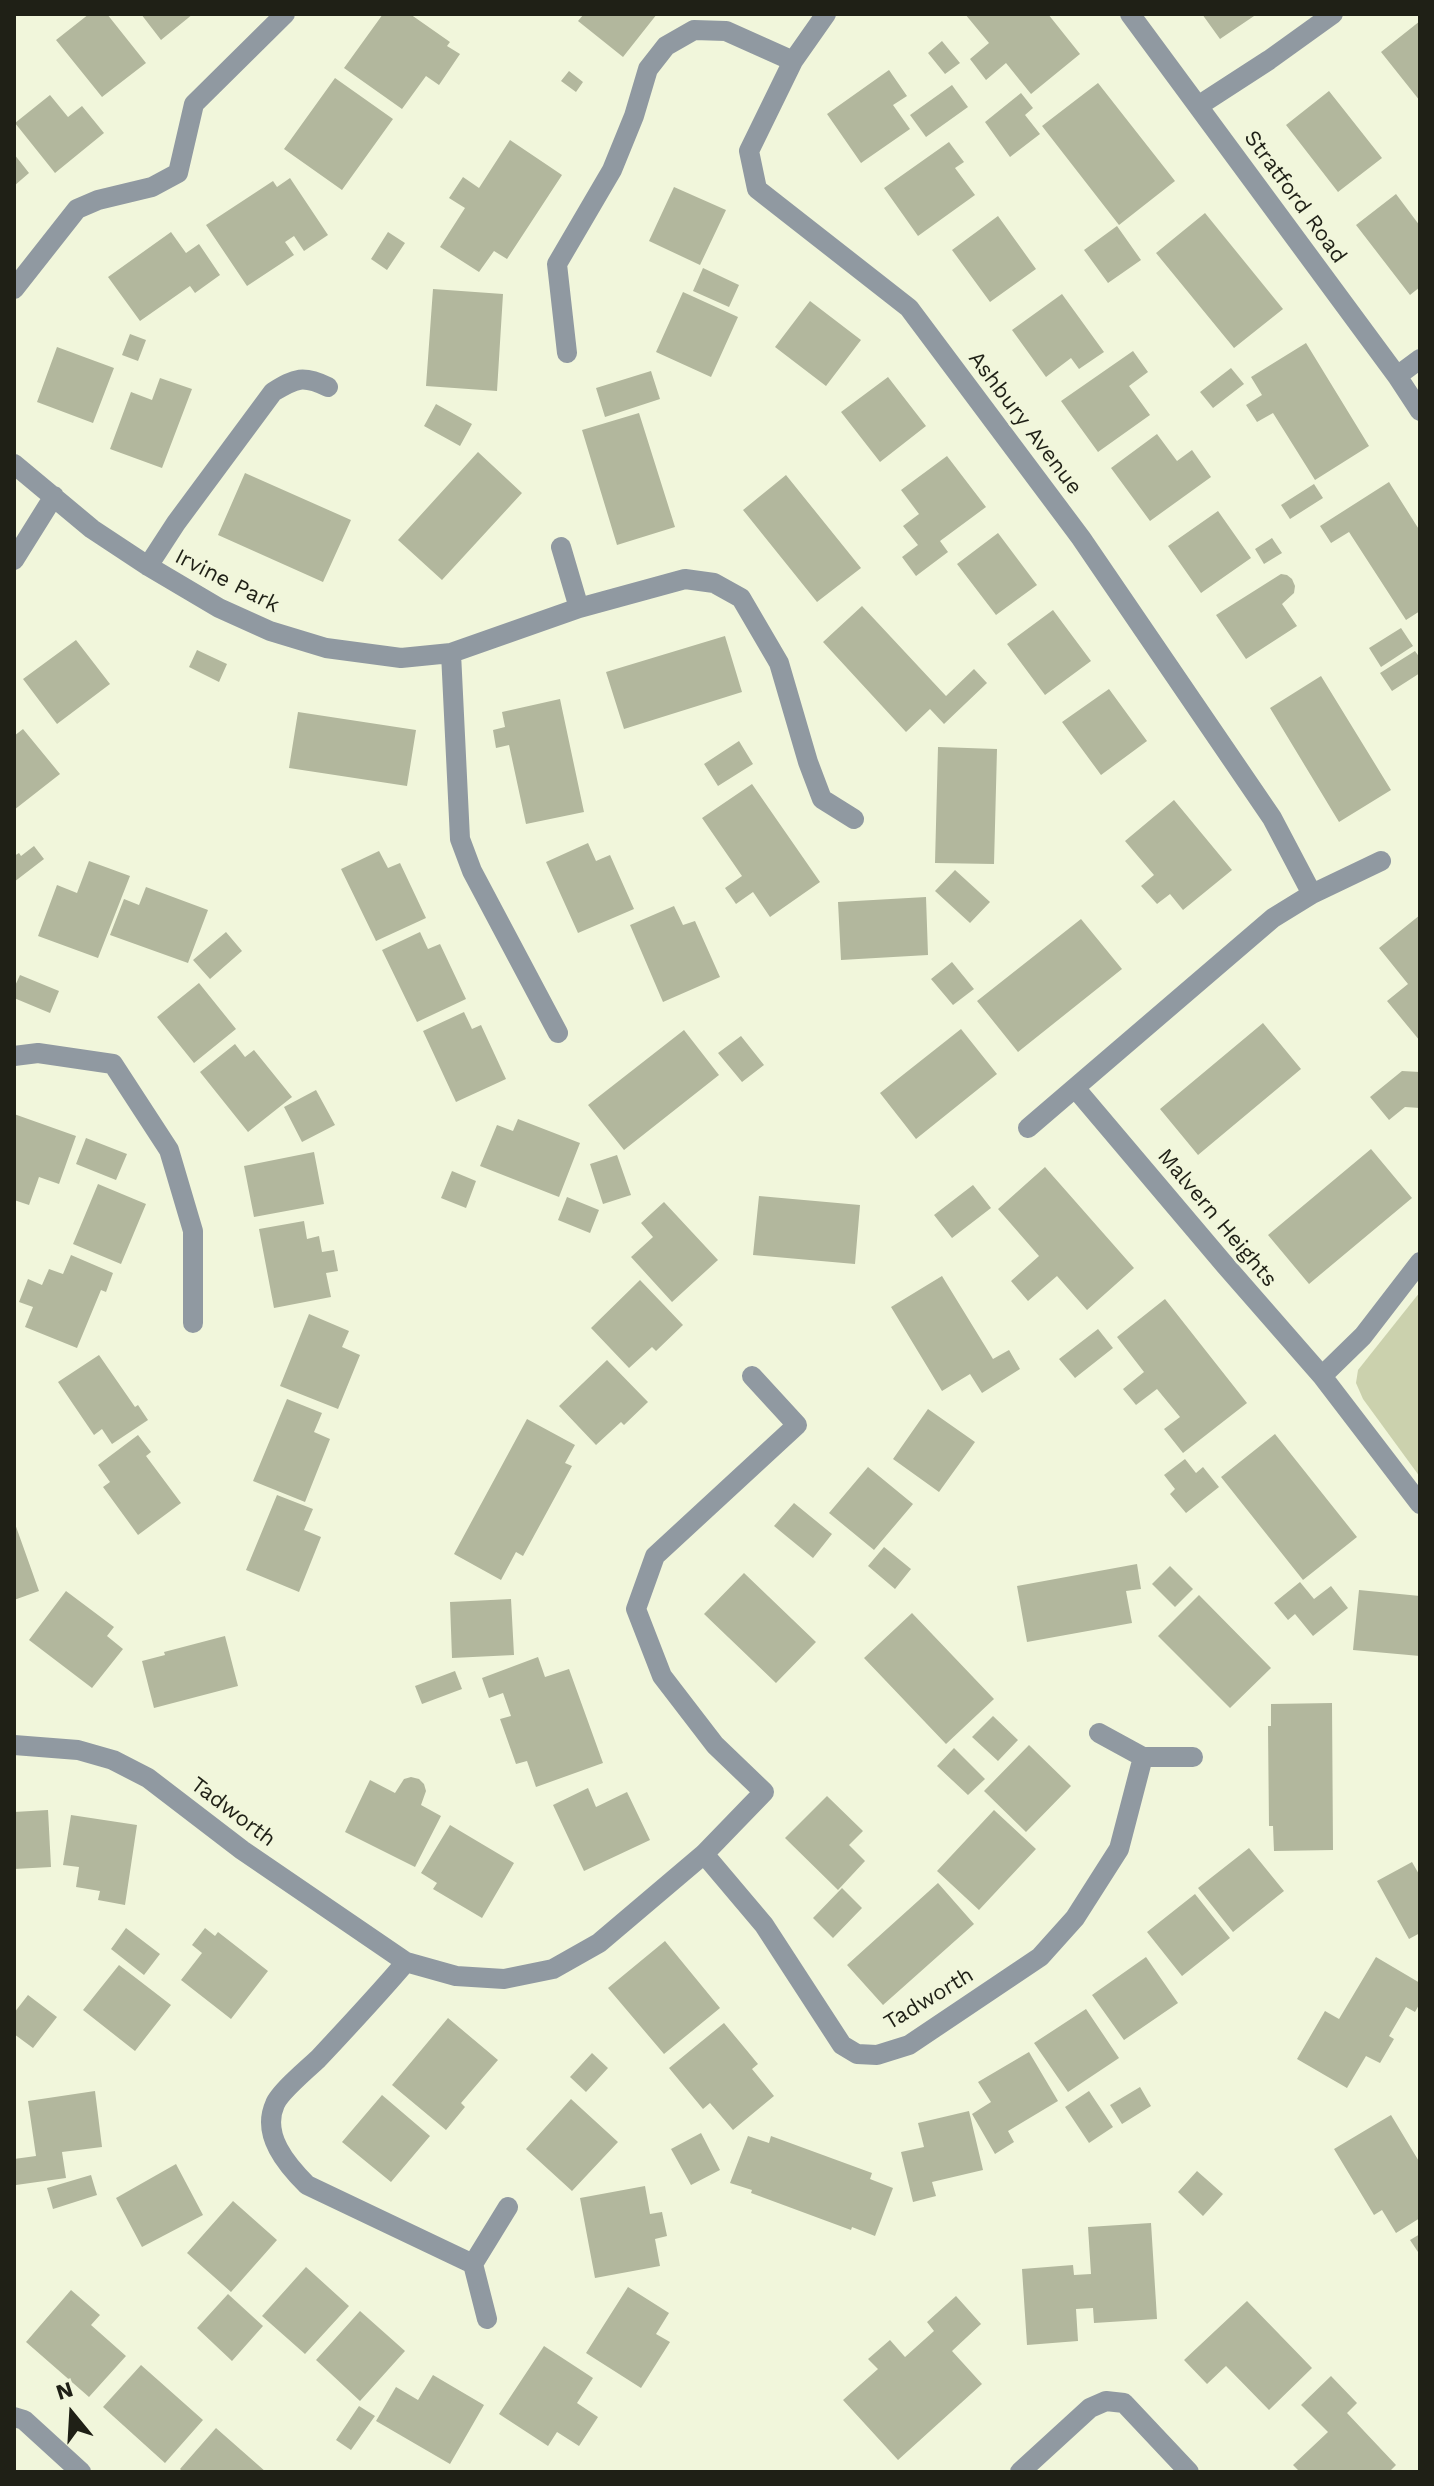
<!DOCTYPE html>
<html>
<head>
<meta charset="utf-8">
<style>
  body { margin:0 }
  #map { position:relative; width:1434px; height:2486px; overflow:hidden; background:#f1f6db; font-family:"Work Sans",sans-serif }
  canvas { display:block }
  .frame { position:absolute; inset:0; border:16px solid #1f2016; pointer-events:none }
  .north { position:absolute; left:32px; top:2374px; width:80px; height:80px; -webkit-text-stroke:6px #f1f6db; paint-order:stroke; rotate:342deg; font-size:22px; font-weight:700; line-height:32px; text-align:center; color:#1f2016 }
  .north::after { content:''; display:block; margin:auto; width:28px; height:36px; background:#1f2016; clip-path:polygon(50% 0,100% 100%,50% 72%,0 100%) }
</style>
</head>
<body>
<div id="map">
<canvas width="1434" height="2486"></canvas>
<div class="frame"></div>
<div class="north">N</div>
</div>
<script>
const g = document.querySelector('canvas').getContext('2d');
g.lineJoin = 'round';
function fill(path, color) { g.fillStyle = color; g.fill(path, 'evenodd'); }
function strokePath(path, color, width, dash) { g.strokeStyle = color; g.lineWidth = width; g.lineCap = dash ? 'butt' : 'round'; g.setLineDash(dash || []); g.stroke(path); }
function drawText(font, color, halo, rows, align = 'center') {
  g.font = font + ' "Work Sans",sans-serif'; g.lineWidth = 6; g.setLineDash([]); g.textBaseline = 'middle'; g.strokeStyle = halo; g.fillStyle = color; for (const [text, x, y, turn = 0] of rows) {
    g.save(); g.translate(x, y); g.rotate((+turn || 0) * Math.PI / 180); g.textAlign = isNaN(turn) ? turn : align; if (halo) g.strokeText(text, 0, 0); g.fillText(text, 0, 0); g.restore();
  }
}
const green = new Path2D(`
  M1420,1292V1477L1363,1399L1356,1383L1358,1370Z`);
const building = new Path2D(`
  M89,14H107L146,63L102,97L56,40Z
  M141,14H193L161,40Z
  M383,14H410L450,42L447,46L460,54L439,85L426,76L402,109L344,68Z
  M584,14H657L623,57L578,21Z
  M965,14H1048L1080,54L1031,94L1006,63L986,80L970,59L989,43Z
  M1202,14H1257L1220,39Z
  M1420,21V101L1381,52Z
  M942,41L960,63L945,74L928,53Z
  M889,70L907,96L893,105L910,129L861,163L827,114Z
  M569,71L583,82L576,92L561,81Z
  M335,78L393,119L342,190L284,149Z
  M1098,83L1175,181L1119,225L1042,126Z
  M952,85L968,107L926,137L910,115Z
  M1329,91L1382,158L1338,192L1286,125Z
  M1021,93L1033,108L1025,115L1040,134L1010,157L985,122Z
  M50,95L68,117L82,106L104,133L55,173L15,123Z
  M510,140L562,175L507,259L494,251L479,272L440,247L465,208L449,198L463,177L479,188Z
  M949,142L964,162L955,168L975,195L918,236L884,188Z
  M14,154L29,173L14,186Z
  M290,178L328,235L304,251L294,236L285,242L294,255L247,286L206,225L273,181L277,187Z
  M674,187L726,210L700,265L649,241Z
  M1396,194L1420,226V287L1410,295L1356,225Z
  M1205,213L1283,309L1234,348L1156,253Z
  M998,216L1036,269L990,302L952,250Z
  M1117,226L1141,260L1108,283L1084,250Z
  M171,232L186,253L199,244L220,275L195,293L190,286L140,321L108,277Z
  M388,232L405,243L387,270L371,259Z
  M703,268L739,285L729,307L693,291Z
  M433,289L503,294L497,391L426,386Z
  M683,292L738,317L711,377L656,352Z
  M1062,294L1104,352L1079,369L1071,358L1046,377L1012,330Z
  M810,301L861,340L826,386L775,347Z
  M130,334L146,340L138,361L122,355Z
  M1306,343L1369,446L1315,480L1273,413L1257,422L1246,405L1262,395L1251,377Z
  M57,347L114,368L93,423L37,402Z
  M1133,351L1148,372L1129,386L1150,415L1098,452L1061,401Z
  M1231,368L1244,384L1213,408L1200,392Z
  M651,371L660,399L605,417L596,388Z
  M888,377L926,426L880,462L841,412Z
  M160,378L192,389L162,468L110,449L131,392L152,400Z
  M436,404L472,424L460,446L424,426Z
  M639,413L675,527L617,545L582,430Z
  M1157,434L1177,461L1192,450L1211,477L1150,521L1111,468Z
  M478,452L522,493L442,580L398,540Z
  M947,456L986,507L940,541L948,552L916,576L902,557L918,545L903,526L919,514L901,490Z
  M245,473L351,520L323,582L218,535Z
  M786,475L861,568L817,602L743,510Z
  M1389,482L1420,531V611L1406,620L1349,532L1331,543L1320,526Z
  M1314,484L1323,498L1290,519L1281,505Z
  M1218,511L1251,558L1201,593L1168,546Z
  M998,533L1037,585L996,615L957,564Z
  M1272,538L1282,553L1264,564L1255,549Z
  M1281,574L1287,575L1292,579L1295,586L1294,593L1282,604L1297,626L1246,659L1216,615Z
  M862,606L946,696L974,669L987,683L944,724L930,709L906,732L823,642Z
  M1053,610L1091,661L1045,695L1007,644Z
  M1401,628L1413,646L1381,667L1369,648Z
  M725,636L742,692L624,729L606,672Z
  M76,640L110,684L57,724L23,679Z
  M197,650L227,664L219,682L189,667Z
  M1415,651L1420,658V673L1392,691L1380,673Z
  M1321,676L1391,790L1339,822L1270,708Z
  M1109,689L1147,741L1101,775L1062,722Z
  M560,699L584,812L526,824L509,745L496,748L493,730L505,727L502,712Z
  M298,712L416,730L407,786L289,768Z
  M23,729L60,774L14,810V736Z
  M739,741L753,764L718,786L704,764Z
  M938,747L997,749L994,864L935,863Z
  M752,784L820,882L770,917L753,892L736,904L725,888L742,876L702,818Z
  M1174,800L1232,870L1183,910L1170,894L1157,904L1141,886L1154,875L1125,841Z
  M588,843L596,861L610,855L634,909L578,933L546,862Z
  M34,846L44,859L14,882V856L19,853L21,856Z
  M379,851L388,868L400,863L426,918L376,941L341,869Z
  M89,861L130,876L98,958L38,936L57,885L77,893Z
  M955,870L990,902L970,923L935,891Z
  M146,887L208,910L188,963L110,935L124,899L139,905Z
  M926,897L928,955L841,960L838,902Z
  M674,906L683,925L695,921L720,977L663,1002L630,925Z
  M1420,915V1041L1387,1001L1408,984L1379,948Z
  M1081,919L1122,969L1018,1052L977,1001Z
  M226,932L242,951L210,979L193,960Z
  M420,932L428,949L440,944L466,999L417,1022L382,950Z
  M952,962L974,989L953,1005L931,979Z
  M20,975L59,991L50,1013L14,998V988Z
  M199,983L236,1029L194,1063L157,1017Z
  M464,1012L472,1029L481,1025L506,1079L456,1102L423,1031Z
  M1263,1023L1301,1069L1198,1155L1160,1109Z
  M961,1029L997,1074L916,1139L880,1093Z
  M684,1030L719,1075L624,1150L588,1105Z
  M741,1036L764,1065L742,1082L718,1053Z
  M235,1044L245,1057L254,1050L292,1097L248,1132L200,1072Z
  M1402,1071L1420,1072V1108L1405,1107L1389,1120L1370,1097Z
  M316,1090L335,1125L302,1142L284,1107Z
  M14,1114L76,1136L59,1184L39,1177L29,1205L14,1200Z
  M518,1119L580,1143L559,1197L480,1166L497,1125L513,1131Z
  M86,1138L127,1154L116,1180L76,1164Z
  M1371,1149L1412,1198L1309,1284L1268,1235Z
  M314,1152L324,1204L254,1217L244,1166Z
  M617,1155L631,1195L603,1204L590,1164Z
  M1045,1167L1134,1268L1087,1310L1057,1276L1028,1301L1011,1281L1039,1256L998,1209Z
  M452,1171L476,1181L466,1208L441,1198Z
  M98,1184L146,1204L121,1264L73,1244Z
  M973,1185L991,1208L952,1238L934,1215Z
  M759,1196L860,1205L855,1264L753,1255Z
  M567,1197L599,1210L590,1233L558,1220Z
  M664,1202L718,1260L672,1302L631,1257L653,1237L641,1223Z
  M304,1221L307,1239L319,1236L322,1252L334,1250L338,1271L326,1273L331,1297L274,1308L259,1229Z
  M71,1255L113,1273L106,1292L101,1290L77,1348L25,1327L33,1307L19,1302L28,1279L42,1285L49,1269L63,1274Z
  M942,1276L993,1359L1009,1350L1020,1369L982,1393L970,1374L942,1391L891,1307Z
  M640,1280L683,1325L656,1351L652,1347L629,1368L591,1328Z
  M1165,1299L1247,1403L1183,1453L1164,1429L1180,1417L1157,1389L1136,1405L1123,1389L1144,1372L1117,1337Z
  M309,1314L349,1331L342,1347L360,1355L338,1409L280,1386Z
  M1098,1329L1113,1348L1075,1378L1059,1359Z
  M99,1355L135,1407L138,1405L148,1420L112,1444L102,1429L94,1435L58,1382Z
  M607,1360L648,1402L624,1425L621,1422L596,1445L559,1406Z
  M287,1399L322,1413L314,1432L330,1439L305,1502L253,1481Z
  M928,1409L975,1442L939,1492L893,1459Z
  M527,1419L575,1445L565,1463L572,1466L523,1556L516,1552L501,1580L454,1554Z
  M1275,1434L1357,1537L1303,1580L1221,1477Z
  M138,1435L151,1452L146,1456L181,1503L138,1535L103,1487L110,1482L98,1465Z
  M1185,1459L1196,1473L1203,1467L1219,1487L1186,1513L1170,1494L1175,1489L1164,1475Z
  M868,1467L913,1504L874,1550L829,1513Z
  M277,1495L313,1509L304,1530L321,1537L299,1592L246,1570Z
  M794,1503L832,1534L813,1558L774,1526Z
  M14,1521L39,1591L14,1600Z
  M884,1547L911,1569L895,1589L868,1566Z
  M1137,1564L1141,1589L1126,1591L1132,1623L1027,1642L1017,1586Z
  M1170,1566L1193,1589L1175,1607L1152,1584Z
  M744,1573L816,1642L776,1683L704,1614Z
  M1300,1582L1314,1599L1331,1586L1348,1608L1313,1636L1295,1614L1288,1620L1274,1603Z
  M1359,1590L1420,1596V1656L1353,1650Z
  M66,1591L114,1627L107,1636L123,1649L92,1688L29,1640Z
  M1199,1595L1271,1668L1230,1708L1158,1636Z
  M511,1599L514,1655L452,1658L450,1602Z
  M912,1613L994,1699L946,1744L864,1658Z
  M225,1636L238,1686L154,1708L142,1661L165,1655L164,1652Z
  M538,1657L545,1677L569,1669L603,1763L536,1787L527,1761L516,1764L500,1719L511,1716L503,1693L489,1698L482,1678Z
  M455,1671L462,1689L422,1704L415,1686Z
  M1332,1703L1333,1850L1274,1851L1273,1826H1269L1268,1726H1271V1704Z
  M993,1716L1018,1740L998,1761L972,1737Z
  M1029,1745L1071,1786L1026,1832L984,1791Z
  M954,1748L985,1779L968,1795L937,1766Z
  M411,1777L419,1779L424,1784L426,1791L421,1805L441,1816L415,1867L345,1832L370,1780L395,1793L404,1779Z
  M588,1788L596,1807L627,1792L650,1840L584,1871L553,1805Z
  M827,1796L863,1831L849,1845L865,1861L838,1890L785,1838Z
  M48,1810L51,1867L14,1869V1812Z
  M994,1810L1036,1849L979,1910L937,1871Z
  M71,1815L137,1825L125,1905L98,1900L100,1891L76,1887L79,1867L63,1865Z
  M450,1825L514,1863L482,1918L433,1889L437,1883L421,1873Z
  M1249,1848L1284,1891L1233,1932L1198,1888Z
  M1412,1862L1420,1876V1933L1409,1939L1377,1881Z
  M938,1883L974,1924L883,2005L847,1965Z
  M842,1888L862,1908L833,1938L813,1918Z
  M1195,1894L1230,1938L1182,1976L1147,1932Z
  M126,1928L160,1954L144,1975L111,1949Z
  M205,1928L215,1936L218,1932L268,1971L231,2019L181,1980L202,1953L192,1945Z
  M665,1941L720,2008L664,2054L608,1988Z
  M1146,1957L1178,2003L1124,2040L1092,1995Z
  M1376,1957L1420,1983V2003L1415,2012L1406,2007L1389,2036L1394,2039L1380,2063L1366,2056L1347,2088L1297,2059L1325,2011L1339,2019Z
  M119,1965L171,2005L135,2051L83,2010Z
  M28,1995L57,2017L33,2048L14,2034V2013Z
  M1086,2009L1119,2058L1068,2092L1034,2043Z
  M448,2018L498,2060L461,2103L465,2107L446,2130L392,2085Z
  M724,2023L758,2064L752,2069L774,2096L733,2130L710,2103L703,2109L669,2068Z
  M1029,2052L1058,2101L1008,2131L1014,2142L995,2154L972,2114L991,2102L978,2082Z
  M592,2053L608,2068L586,2092L570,2077Z
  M1140,2087L1151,2106L1122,2124L1110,2105Z
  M95,2091L102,2147L62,2152L66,2178L16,2185L14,2159L36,2156L28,2101Z
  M1089,2091L1113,2127L1089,2143L1065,2107Z
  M382,2095L430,2136L391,2182L342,2142Z
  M571,2099L618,2142L572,2191L526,2149Z
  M969,2111L983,2170L932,2182L936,2196L913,2202L901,2152L924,2147L918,2123Z
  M1391,2115L1420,2163V2218L1396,2233L1382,2210L1374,2215L1334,2149Z
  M701,2133L720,2170L691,2185L671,2149Z
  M748,2136L769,2143L771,2136L872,2173L870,2179L893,2188L875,2236L852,2227L851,2230L751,2193L752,2190L730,2183Z
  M176,2164L203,2215L142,2247L116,2198Z
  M1197,2171L1223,2194L1203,2216L1178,2192Z
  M91,2175L97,2195L53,2209L47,2188Z
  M645,2186L650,2214L662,2212L667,2236L655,2239L660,2266L595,2278L580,2198Z
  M233,2201L277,2240L231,2292L187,2253Z
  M1151,2223L1157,2319L1094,2323L1093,2308L1076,2309L1078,2341L1027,2345L1022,2269L1073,2265L1074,2275L1091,2274L1088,2227Z
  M1420,2234V2255L1410,2240Z
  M306,2267L349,2306L305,2354L262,2316Z
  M628,2287L669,2313L656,2334L670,2342L641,2388L586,2353Z
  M71,2290L100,2315L91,2325L126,2356L89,2397L26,2342Z
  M228,2294L263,2326L232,2361L197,2328Z
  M956,2296L981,2324L952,2351L982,2384L898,2460L843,2400L878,2369L868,2359L890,2340L905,2357L934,2331L927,2322Z
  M1247,2301L1312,2368L1269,2410L1226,2366L1207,2384L1184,2360Z
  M360,2311L405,2351L360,2401L316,2360Z
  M544,2346L593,2378L577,2403L598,2417L579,2446L557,2432L548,2446L499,2414Z
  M141,2365L203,2420L165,2463L103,2407Z
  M433,2375L484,2405L450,2464L376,2421L396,2387L418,2400Z
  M1331,2376L1357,2403L1347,2413L1396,2465L1389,2472H1300L1293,2465L1328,2432L1301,2405Z
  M359,2406L375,2416L351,2450L336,2440Z
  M216,2428L266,2472H183L180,2469Z`);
const minor = new Path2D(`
  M826,14L793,61L749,151L757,189L909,308L1081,538L1272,818L1312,894
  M1130,14L1397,376L1420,411
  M1198,106L1269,60L1333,14
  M14,289L77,209L98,200L152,187L178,173L194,104L285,14
  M567,353L557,264L612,170L634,116L648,69L666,46L694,30L726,31L793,61
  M1397,376L1420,359
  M14,464L92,529L148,566L219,608L270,631L326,648L401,658L451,653L579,608L685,579L714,583L741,598L779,663L808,762L822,799L854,819
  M561,547L579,608
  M14,560L54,496
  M148,566L176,523L273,392C296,378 303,375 328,387
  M451,653L460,839L472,871L558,1033
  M14,1056L38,1053L113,1064L169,1150L193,1231V1323
  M1076,1089L1225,1265L1322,1376L1420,1504
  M1028,1128L1273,918L1312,894L1381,861
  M1322,1376L1363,1336L1420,1262
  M1099,1733L1143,1757H1193
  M14,1745L78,1750L113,1760L148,1778L242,1850L406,1962L456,1976L504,1979L553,1969L599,1943L704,1854L764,1792L715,1745L662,1676L636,1609L655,1556L797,1425L752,1376
  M704,1854L764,1925L842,2045L857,2054L877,2055L909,2045L1040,1957L1075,1918L1119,1849L1143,1757
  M406,1962C378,1995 348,2027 318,2059C308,2068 279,2093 275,2104C261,2135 287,2165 307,2185L473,2264
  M487,2319L473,2264L508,2207
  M14,2417L24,2420L81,2472
  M1020,2472L1090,2408L1106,2401L1124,2403L1189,2472`);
const streetNames = [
  ["Stratford Road",1295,197,54],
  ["Ashbury Avenue",1025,423,53],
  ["Irvine Park",227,581,27],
  ["Malvern Heights",1217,1218,50],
  ["Tadworth",233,1812,37],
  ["Tadworth",929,1999,-31]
];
fill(green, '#cbd1ad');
fill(building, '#b2b79d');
strokePath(minor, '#9099a1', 20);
drawText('22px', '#1f2016', '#f1f6db', streetNames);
</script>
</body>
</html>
